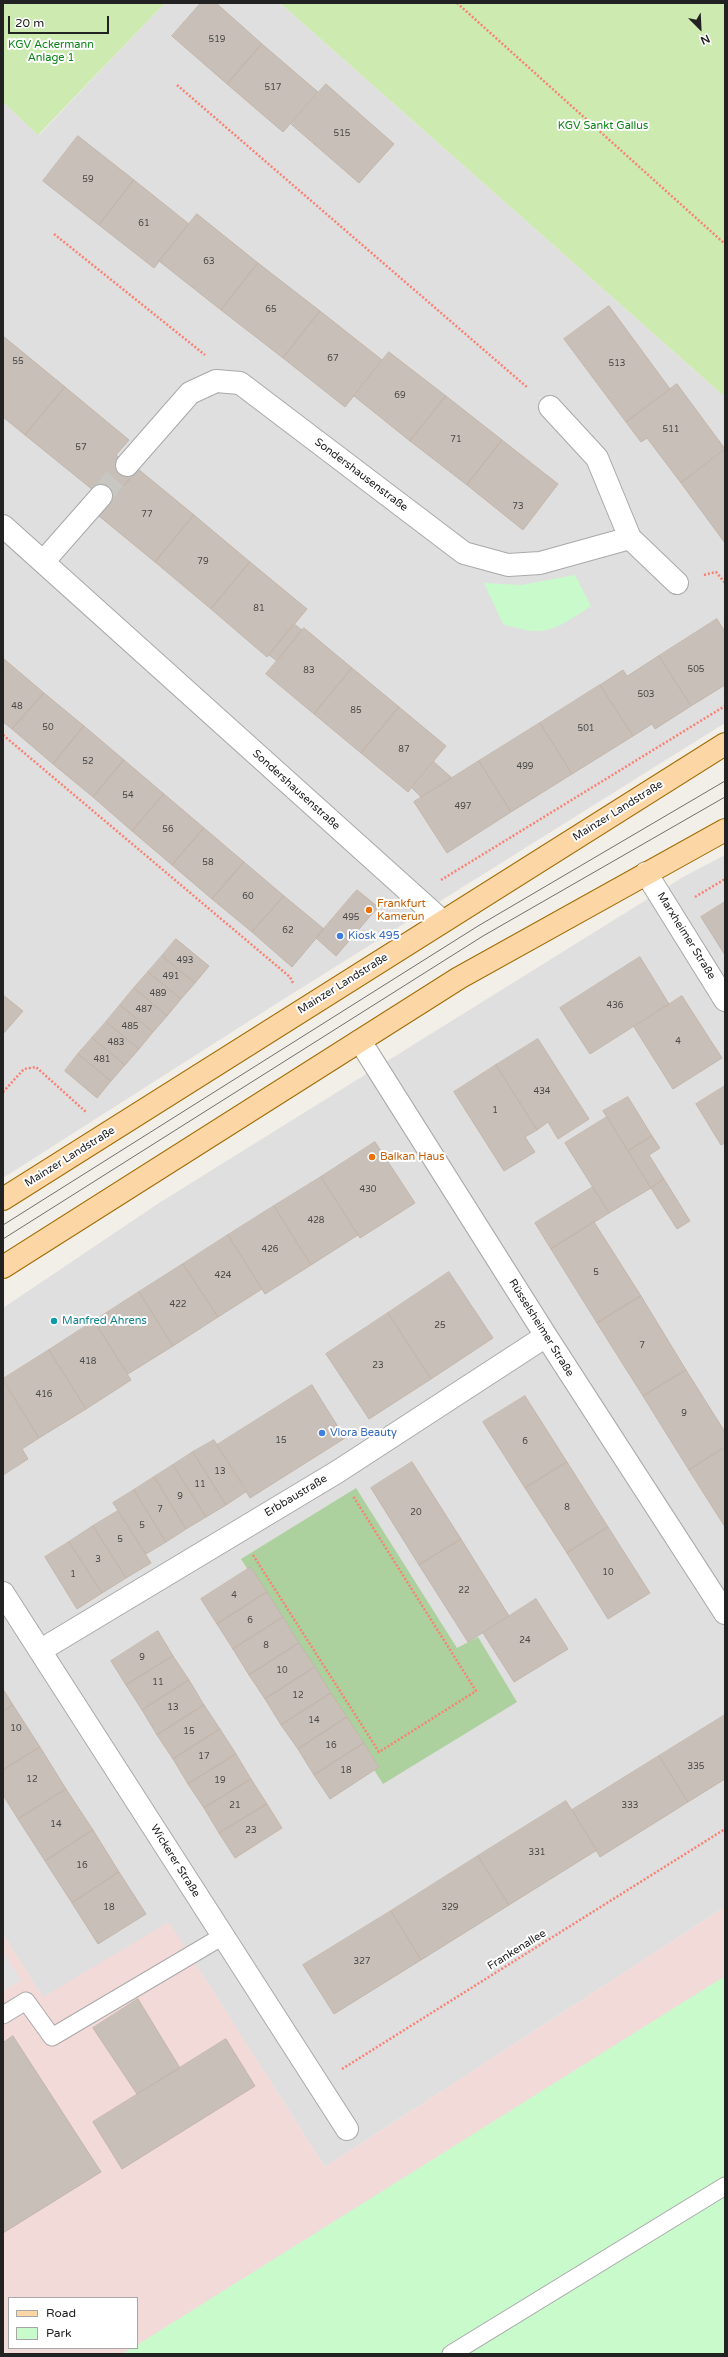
<!DOCTYPE html>
<html>
<head>
<meta charset="utf-8">
<style>
  body { margin:0 }
  #map { position:relative; width:728px; height:2357px; overflow:hidden; background:#f2efe9; font-family:"Varela Round",sans-serif }
  canvas { display:block }
  .frame { position:absolute; inset:0; border:4px solid #222; pointer-events:none }
  .legend { position:absolute; left:8px; top:2297px; width:130px; height:52px; box-sizing:border-box; background:#fff; border:1px solid #a7a7a7; margin:0; padding:5px 7px; list-style:none; font-size:12px; color:#222 }
  .legend li { display:flex; align-items:center; gap:8px; height:20px }
  .legend b { width:20px; border:1px solid #a7a7a7 }
  .north { position:absolute; left:680px; top:8px; width:40px; height:40px; -webkit-text-stroke:3px #fff; paint-order:stroke; rotate:156deg; font-size:11px; font-weight:700; line-height:16px; text-align:center; color:#222 }
  .north::after { content:''; display:block; margin:auto; width:14px; height:18px; background:#222; clip-path:polygon(50% 0,100% 100%,50% 72%,0 100%) }
  .scale { position:absolute; left:8px; top:16px; width:101px; height:18px; box-sizing:border-box; border:2px solid #222; border-top:0; padding-left:5px; font-size:12px; line-height:14px; white-space:nowrap; color:#222; -webkit-text-stroke:3px #fff; paint-order:stroke }
</style>
</head>
<body>
<div id="map">
<canvas width="728" height="2357"></canvas>
<div class="frame"></div>
<ul class="legend">
<li><b style="height:5px;background:#fcd6a4"></b>Road</li>
<li><b style="height:11px;background:#c8facc"></b>Park</li>
</ul>
<div class="north">N</div>
<div class="scale">20 m</div>
</div>
<script>
const g = document.querySelector('canvas').getContext('2d');
g.lineJoin = 'round';
function fill(path, color) { g.fillStyle = color; g.fill(path, 'evenodd'); }
function strokePath(path, color, width, dash) { g.strokeStyle = color; g.lineWidth = width; g.lineCap = dash ? 'butt' : 'round'; g.setLineDash(dash || []); g.stroke(path); }
function drawText(font, color, halo, rows, align = 'center') {
  g.font = font + ' "Varela Round",sans-serif'; g.lineWidth = 4; g.setLineDash([]); g.textBaseline = 'middle'; g.strokeStyle = halo; g.fillStyle = color; for (const [text, x, y, turn = 0] of rows) {
    g.save(); g.translate(x, y); g.rotate((+turn || 0) * Math.PI / 180); g.textAlign = isNaN(turn) ? turn : align; if (halo) g.strokeText(text, 0, 0); g.fillText(text, 0, 0); g.restore();
  }
}
const residential = new Path2D(`
  M165,3H280L725,397V723L279,1002L3,1178V102L39,135Z
  M725,855V1907L325,2167L169,1923L43,1998L3,1934V1308L159,1203L683,877Z`);
const commercial = new Path2D(`
  M725,1907V2354H3V1934L43,1997L169,1922L325,2167ZM9,2298H137V2348H9Z`);
const grass = new Path2D(`
  M3,3H165L38,135L3,102Z
  M280,3H725V397Z`);
const forest = new Path2D(`
  M356,1488L457,1648L478,1637L517,1702L383,1784L241,1559Z`);
const park = new Path2D(`
  M575,575L591,606C554,630 547,638 503,624L484,583L521,585Z
  M725,1976V2354H122L132,2348H137V2345Z`);
const parking = new Path2D(`
  M3,1952L21,1980L3,1992Z`);
const building = new Path2D(`
  M201,3H216L262,44L227,84L172,36Z
  M262,44L318,92L283,132L227,84Z
  M326,84L394,144L359,183L291,124Z
  M78,136L134,180L99,225L43,181Z
  M134,180L189,224L154,268L99,225Z
  M197,214L258,263L221,310L159,261Z
  M258,263L320,311L283,358L221,310Z
  M609,306L670,389L626,422L564,339Z
  M320,311L382,360L345,407L283,358Z
  M3,336L65,387L25,435L3,417Z
  M389,352L446,396L410,441L354,396Z
  M677,384L725,449L681,483L647,438L641,442L626,422Z
  M65,387L129,440L116,455L136,472L109,503L25,435Z
  M446,396L502,440L467,485L410,441Z
  M502,440L558,484L523,530L467,485Z
  M725,450V543L681,483Z
  M138,469L194,515L155,562L99,516Z
  M194,515L250,562L211,609L155,562Z
  M250,562L307,609L267,657L211,609Z
  M717,619L725,632V685L691,706L659,656Z
  M294,624L302,630L277,661L269,655Z
  M304,628L352,668L314,714L266,674Z
  M659,656L691,706L655,729L652,724L633,736L600,685L623,670L627,676Z
  M4,659L44,693L12,729L3,722Z
  M352,668L399,707L361,753L314,714Z
  M600,685L633,736L572,774L540,723Z
  M44,693L84,726L53,764L12,729Z
  M399,707L446,746L408,792L361,753Z
  M540,723L572,774L511,812L479,761Z
  M84,726L124,760L93,797L53,764Z
  M124,760L164,794L132,831L93,797Z
  M479,761L511,812L447,853L414,802Z
  M434,762L452,778L421,797L412,788Z
  M164,794L204,828L172,865L132,831Z
  M204,828L244,862L212,899L172,865Z
  M244,862L284,896L252,932L212,899Z
  M357,890L378,907L336,956L316,938Z
  M284,896L324,929L292,967L252,932Z
  M725,902V955L701,917Z
  M176,939L209,966L195,983L162,956Z
  M162,956L195,983L181,999L148,972Z
  M640,957L669,1004L590,1054L560,1008Z
  M148,972L181,999L167,1016L134,988Z
  M134,988L167,1016L153,1032L120,1005Z
  M3,995L23,1011L3,1034Z
  M682,996L722,1058L673,1089L634,1027Z
  M120,1005L153,1032L139,1049L106,1022Z
  M106,1022L139,1049L125,1065L92,1038Z
  M92,1038L125,1065L111,1081L78,1054Z
  M538,1039L589,1119L558,1139L548,1122L537,1130L496,1065Z
  M78,1054L111,1081L97,1098L65,1071Z
  M496,1065L537,1130L525,1137L535,1152L504,1171L454,1092Z
  M725,1086V1143L721,1145L696,1104Z
  M628,1097L652,1136L628,1151L603,1111Z
  M607,1117L651,1188L609,1213L565,1143Z
  M652,1136L660,1148L649,1155L664,1179L651,1188L628,1151Z
  M375,1142L415,1203L360,1238L321,1177Z
  M321,1177L358,1235L311,1265L274,1206Z
  M664,1179L690,1221L677,1229L651,1188Z
  M593,1187L609,1213L551,1249L535,1223Z
  M274,1206L311,1265L265,1294L228,1235Z
  M594,1222L641,1296L597,1323L551,1249Z
  M228,1235L262,1289L218,1317L183,1264Z
  M183,1264L218,1317L173,1346L139,1292Z
  M449,1272L493,1338L431,1379L388,1313Z
  M139,1292L173,1346L128,1374L94,1321Z
  M641,1296L686,1370L643,1396L597,1323Z
  M388,1313L431,1379L369,1419L326,1354Z
  M94,1321L131,1380L86,1409L49,1350Z
  M49,1350L86,1409L39,1438L3,1379Z
  M686,1370L725,1432V1447L689,1470L643,1396Z
  M3,1381L39,1438L22,1449L28,1459L3,1475Z
  M312,1385L345,1438L250,1498L217,1445Z
  M525,1396L567,1462L525,1488L483,1422Z
  M214,1440L247,1491L226,1505L193,1452Z
  M725,1447V1527L689,1470Z
  M193,1452L226,1505L206,1517L173,1465Z
  M412,1462L461,1539L419,1565L371,1488Z
  M567,1462L608,1527L567,1553L525,1488Z
  M173,1465L206,1517L186,1529L154,1477Z
  M154,1477L186,1529L166,1542L134,1490Z
  M134,1490L166,1542L146,1554L113,1503Z
  M118,1511L151,1563L126,1578L93,1526Z
  M93,1526L126,1578L102,1593L69,1542Z
  M608,1527L650,1593L608,1619L567,1553Z
  M461,1539L509,1616L468,1642L419,1565Z
  M69,1542L102,1593L77,1609L45,1557Z
  M251,1567L267,1592L217,1624L201,1599Z
  M267,1592L283,1617L233,1649L217,1624Z
  M536,1599L568,1649L514,1682L483,1633Z
  M283,1617L299,1643L249,1675L233,1649Z
  M158,1631L173,1656L126,1685L111,1661Z
  M299,1643L315,1667L265,1699L249,1675Z
  M173,1656L189,1680L142,1710L126,1685Z
  M315,1667L331,1693L281,1725L265,1699Z
  M189,1680L204,1705L157,1735L142,1710Z
  M3,1689L13,1705L3,1711Z
  M331,1693L347,1717L298,1749L281,1725Z
  M13,1705L40,1747L3,1770V1711Z
  M204,1705L220,1729L173,1759L157,1735Z
  M725,1715V1779L688,1802L659,1756Z
  M347,1717L364,1743L314,1775L298,1749Z
  M220,1729L236,1754L188,1784L173,1759Z
  M364,1743L379,1767L330,1799L314,1775Z
  M40,1747L66,1789L18,1819L3,1795V1770Z
  M236,1754L251,1779L204,1808L188,1784Z
  M659,1756L688,1802L600,1857L572,1810Z
  M251,1779L267,1804L219,1833L204,1808Z
  M66,1789L93,1830L45,1861L18,1819Z
  M566,1801L597,1850L509,1905L478,1856Z
  M267,1804L282,1828L235,1858L219,1833Z
  M93,1830L119,1872L72,1903L45,1861Z
  M478,1856L509,1905L421,1960L391,1911Z
  M119,1872L146,1914L98,1944L72,1903Z
  M391,1911L421,1960L334,2014L303,1965Z
  M138,1999L180,2068L137,2094L93,2028Z
  M13,2036L101,2172L3,2233V2043Z
  M226,2039L255,2086L122,2169L93,2122Z`);
const minorTunnel = new Path2D(`
  M101,496L127,465`);
const path = new Path2D(`
  M457,3L725,244
  M177,85L528,388
  M54,234L205,355
  M704,575L716,572L725,583
  M3,735L290,977L293,983
  M441,880L725,706
  M695,897L725,879
  M3,1092L24,1069L36,1067L86,1112
  M253,1555L379,1752L476,1691L353,1496
  M342,2069L725,1829`);
const service = new Path2D(`
  M3,2015L26,2001L52,2037L223,1936
  M451,2354L725,2186`);
const minor = new Path2D(`
  M550,407L597,458L630,538L677,583
  M127,465L190,393L216,381L240,383L464,553L508,565L540,563L630,538
  M3,526L442,921
  M43,562L101,496
  M646,873L725,1000
  M360,1041L546,1336L725,1613
  M3,1593L347,2129
  M41,1650L337,1472L546,1336`);
const primary = new Path2D(`
  M3,1199L725,744
  M3,1267L459,978L725,830`);
const tram = new Path2D(`
  M3,1225L478,926L725,781
  M3,1239L483,936L725,797`);
const markers = [
  [369,910,4,"#e8710a"],
  [340,936,4,"#3f7fe0"],
  [372,1157,4,"#e8710a"],
  [54,1321,4,"#0f9aa8"],
  [322,1433,4,"#3f7fe0"]
];
const numberNames = [
  ["519",217,40],
  ["517",273,88],
  ["515",342,134],
  ["59",88,180],
  ["61",144,224],
  ["63",209,262],
  ["65",271,310],
  ["67",333,359],
  ["55",18,362],
  ["513",617,364],
  ["69",400,396],
  ["511",671,430],
  ["71",456,440],
  ["57",81,448],
  ["73",518,507],
  ["77",147,515],
  ["79",203,562],
  ["81",259,609],
  ["505",696,670],
  ["83",309,671],
  ["503",646,695],
  ["48",17,707],
  ["85",356,711],
  ["50",48,728],
  ["501",586,729],
  ["87",404,750],
  ["52",88,762],
  ["499",525,767],
  ["54",128,796],
  ["497",463,807],
  ["56",168,830],
  ["58",208,863],
  ["60",248,897],
  ["495",351,918],
  ["62",288,931],
  ["493",185,961],
  ["491",171,977],
  ["489",158,994],
  ["436",615,1006],
  ["487",144,1010],
  ["485",130,1027],
  ["4",678,1042],
  ["483",116,1043],
  ["481",102,1060],
  ["434",542,1092],
  ["1",495,1111],
  ["430",368,1190],
  ["428",316,1221],
  ["426",270,1250],
  ["5",596,1273],
  ["424",223,1276],
  ["422",178,1305],
  ["25",440,1326],
  ["7",642,1346],
  ["418",88,1362],
  ["23",378,1366],
  ["416",44,1395],
  ["9",684,1414],
  ["15",281,1441],
  ["6",525,1442],
  ["13",220,1472],
  ["11",200,1485],
  ["9",180,1497],
  ["8",567,1508],
  ["7",160,1510],
  ["20",416,1513],
  ["5",142,1526],
  ["5",120,1540],
  ["3",98,1560],
  ["10",608,1573],
  ["1",73,1575],
  ["22",464,1591],
  ["4",234,1596],
  ["6",250,1621],
  ["24",525,1641],
  ["8",266,1646],
  ["9",142,1658],
  ["10",282,1671],
  ["11",158,1683],
  ["12",298,1696],
  ["13",173,1708],
  ["14",314,1721],
  ["10",16,1729],
  ["15",189,1732],
  ["16",331,1746],
  ["17",204,1757],
  ["335",696,1767],
  ["18",346,1771],
  ["12",32,1780],
  ["19",220,1781],
  ["21",235,1806],
  ["333",630,1806],
  ["14",56,1825],
  ["23",251,1831],
  ["331",537,1853],
  ["16",82,1866],
  ["18",109,1908],
  ["329",450,1908],
  ["327",362,1962]
];
const parkNames = [
  ["KGV Ackermann",51,45],
  ["Anlage 1",51,58],
  ["KGV Sankt Gallus",603,126]
];
const streetNames = [
  ["Sondershausenstraße",361,475,37],
  ["Sondershausenstraße",296,790,42],
  ["Mainzer Landstraße",618,811,-32],
  ["Marxheimer Straße",686,936,58],
  ["Mainzer Landstraße",343,984,-32],
  ["Mainzer Landstraße",70,1157,-32],
  ["Rüsselsheimer Straße",541,1328,58],
  ["Erbbaustraße",296,1496,-31],
  ["Wickerer Straße",175,1861,58],
  ["Frankenallee",517,1950,-32]
];
const foodNames = [
  ["Frankfurt",377,904],
  ["Kamerun",377,917],
  ["Balkan Haus",380,1157]
];
const shopNames = [
  ["Kiosk 495",348,936],
  ["Vlora Beauty",330,1433]
];
const cultureNames = [
  ["Manfred Ahrens",62,1321]
];
fill(residential, '#e0dfdf');
fill(commercial, '#f2dad9');
fill(grass, '#cdebb0');
fill(forest, '#add19e');
fill(park, '#c8facc');
fill(parking, '#e2e2e2');
fill(building, '#c7bfb8');
strokePath(building, '#c4b6ab', 1);
strokePath(minorTunnel, '#c8c6c1', 22, [22, 11]);
strokePath(service, '#a9a9a9', 19);
strokePath(minor, '#a9a9a9', 24);
strokePath(primary, '#a06b00', 24);
strokePath(path, '#fa8072', 2.5, [2, 2]);
strokePath(service, '#fff', 17);
strokePath(minor, '#fff', 22);
strokePath(primary, '#fcd6a4', 22);
strokePath(tram, '#707070', 1);
for (const [x, y, r, color] of markers) { const dot = new Path2D(); dot.arc(x, y, r, 0, 2 * Math.PI); g.fillStyle = color; g.fill(dot); strokePath(dot, '#fff', 1.5); }
drawText('9px', '#4b4948', null, numberNames);
drawText('11px', '#0c8416', '#fff', parkNames);
drawText('11px', '#222', '#fff', streetNames);
drawText('11px', '#c56008', '#fff', foodNames, 'left');
drawText('11px', '#366cbe', '#fff', shopNames, 'left');
drawText('11px', '#0d838f', '#fff', cultureNames, 'left');
</script>
</body>
</html>
